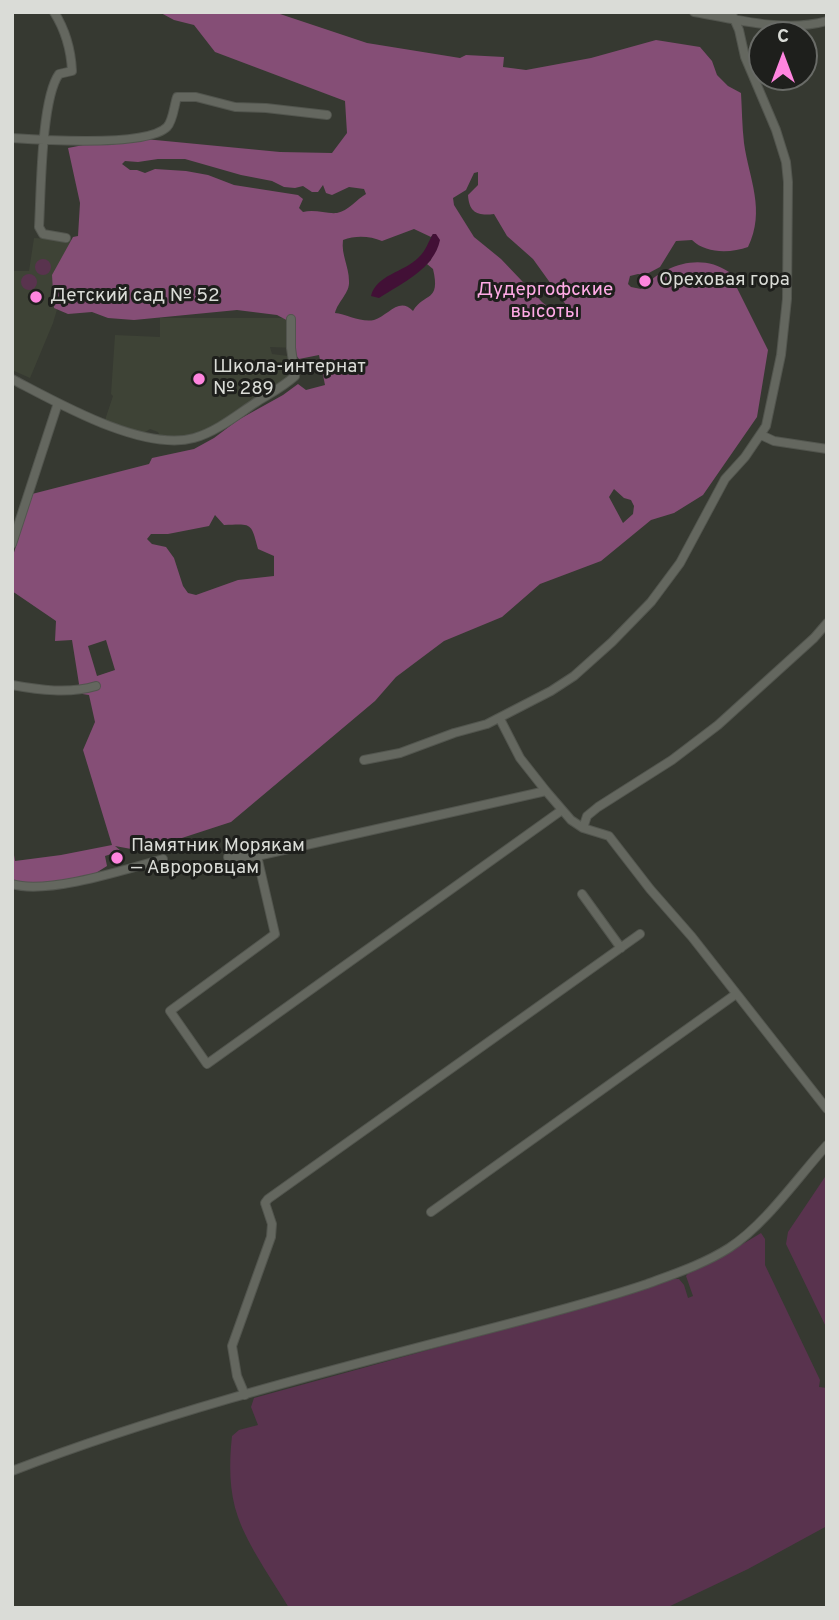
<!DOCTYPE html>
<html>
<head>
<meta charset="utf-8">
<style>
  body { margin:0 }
  #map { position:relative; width:839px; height:1620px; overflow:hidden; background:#363931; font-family:Overpass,sans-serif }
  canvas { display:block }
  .frame { position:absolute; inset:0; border:14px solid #dadcd7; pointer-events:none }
  .north { position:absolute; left:748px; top:21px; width:70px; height:70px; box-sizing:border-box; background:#1e1f1c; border:2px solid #696b67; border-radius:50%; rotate:0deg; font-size:19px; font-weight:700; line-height:28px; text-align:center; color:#dadcd7 }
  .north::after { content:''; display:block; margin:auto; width:24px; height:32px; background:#ff85df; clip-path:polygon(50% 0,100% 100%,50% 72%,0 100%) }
</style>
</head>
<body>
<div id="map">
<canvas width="839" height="1620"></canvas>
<div class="frame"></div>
<div class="north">С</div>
</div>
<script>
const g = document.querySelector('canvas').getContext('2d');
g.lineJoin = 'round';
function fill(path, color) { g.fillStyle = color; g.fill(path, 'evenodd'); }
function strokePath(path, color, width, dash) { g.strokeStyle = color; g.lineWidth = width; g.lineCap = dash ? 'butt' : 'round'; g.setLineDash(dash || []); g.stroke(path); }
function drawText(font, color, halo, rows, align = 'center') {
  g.font = font + ' Overpass,sans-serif'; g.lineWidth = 6; g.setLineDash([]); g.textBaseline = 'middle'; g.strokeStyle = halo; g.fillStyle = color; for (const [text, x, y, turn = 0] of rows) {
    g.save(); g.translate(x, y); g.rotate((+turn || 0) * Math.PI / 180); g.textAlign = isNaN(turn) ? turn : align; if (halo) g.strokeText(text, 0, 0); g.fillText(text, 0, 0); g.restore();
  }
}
const built = new Path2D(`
  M34,238L72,240V259L53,323L30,378L12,370V271H29Z
  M160,318H295V348L270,347L272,354L288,356V376L285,382L207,431L179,437L160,436L158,432L150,429L144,433L105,420L113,396L111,394L115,335L160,337Z`);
const green = new Path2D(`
  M35 267a8 8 0 1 1 16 0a8 8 0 1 1-16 0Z
  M21 282a8 8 0 1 1 16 0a8 8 0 1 1-16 0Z
  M827,1174V1329L786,1244L788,1232Z
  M761,1233L765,1239V1265L820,1380L819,1387L827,1388V1526L748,1569L666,1608H289C273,1581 248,1546 238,1517C229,1492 229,1463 232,1436L239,1430L258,1425L251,1407L254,1398L595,1304L673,1279H679L684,1285L688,1298L693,1296L686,1276L690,1271L723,1256Z`);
const forest = new Path2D(`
  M120,12H274L367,43L460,58L466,55L504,57L503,67L526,70L591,58L656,40L700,47L712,61L717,75L728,86L741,93C742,109 742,126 744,143C749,179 766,210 748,247C731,253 706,254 692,240L676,241L660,267L645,275L638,274L630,276L628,284L631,287L641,289C664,265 700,252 729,272L768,350L757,417L703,495L674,513L651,520L601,561L540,584L502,617L444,641L396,677L375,701L231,822L142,851L115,846L121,851L105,856L107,866L91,876L37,884L12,883V843L15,861L61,855L112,845L83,750L95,722L89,695L76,693L79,684L72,640L55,641L56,621L12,591V559L32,494L149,464L152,458L194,449L214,438L238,420L283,395L298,384L306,390L325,385L319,355L299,359L295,354L294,324L277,315L237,310L134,320L108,318L92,312L68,314L54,308L52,275L73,237L78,236L80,203L68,148L124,137L280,152L332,153L347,133L345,101L215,52L194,25L174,20L161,13ZM158,159H185L241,175L272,181L284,187L295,188L303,186L312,192H318L323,185L326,193L332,195L349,187L364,189L366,194C357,199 348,211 337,213C326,214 315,209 303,212L299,208L303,199L298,195L234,185L208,175L186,171L155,169L145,173L137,170H130L122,164L125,161L138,162ZM478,172V185L468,195C469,213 478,216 494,214L507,236L533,259L569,309V313L562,318L542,302L501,259L474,237L454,205L453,198L466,190L474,173ZM414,229L431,237L433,234L431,260L427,264L433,269C441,303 424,292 413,311C399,296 388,316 374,320C362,323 346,314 335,313C338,301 350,293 349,281C349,266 341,255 343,240C356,235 370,236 382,241ZM614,489L624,498L631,500L634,506L633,514L623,523L609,497ZM215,515L224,525C252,524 251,522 258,549L274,556V576L238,580L196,595L188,593L183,586L174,558L166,547L152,544L147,539L151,534H168L209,526ZM106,640L115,670L97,676L88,646Z`);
const water = new Path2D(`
  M433,234H436L440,240C434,269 402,283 379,298L371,296C376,275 404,272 418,258C426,251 428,242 433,234Z`);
const minor = new Path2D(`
  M54,12C66,31 71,50 72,71L59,74C41,99 41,193 39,227L43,234L66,238
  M694,12C737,19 783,33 827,21
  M12,138C42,140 147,147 167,127C173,121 174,106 177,97H196L235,107L266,108L327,115
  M12,379C58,403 143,452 194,438C216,432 237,415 255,403C269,394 283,387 295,376L291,348V319
  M761,435L774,441L827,449
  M12,544L58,403
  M12,685C39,690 69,694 96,686
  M500,719L520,758L546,791L571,820L583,828L609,836L650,889L692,937L827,1109
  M364,760L400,753L454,733L487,724L551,691L574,676L612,642L651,602L680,563L725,479L745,457L766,426L781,355L787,299L788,182L786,162L776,130L745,57L739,30L731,12
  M546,791L257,856L275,934L170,1011L207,1064L562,810
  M583,828L587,816L598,807L672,760L718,725L814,638L827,623
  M228,857L257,856
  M12,884C47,895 127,869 163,859
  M582,894L621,948
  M431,1212L736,994
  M245,1395L237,1376L232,1346L271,1237L272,1224L265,1203L268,1199L640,934
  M12,1471C157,1415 308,1376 458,1337C522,1320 585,1305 647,1284C674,1274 704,1264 729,1248C765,1225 798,1177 827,1145`);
const markers = [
  [645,281,7,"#ff85df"],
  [36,297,7,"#ff85df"],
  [199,379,7,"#ff85df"],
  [117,858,7,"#ff85df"]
];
const poiNames = [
  ["Ореховая гора",659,281],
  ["Детский сад № 52",50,297],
  ["Школа-интернат",213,368],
  ["№ 289",213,390],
  ["Памятник Морякам",131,847],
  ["— Авроровцам",131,869]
];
const parkNames = [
  ["Дудергофские",545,291],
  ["высоты",545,313]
];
fill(built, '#3e4336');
fill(green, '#59334e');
fill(forest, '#854e76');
fill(water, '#421036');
strokePath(minor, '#52554e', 10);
strokePath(minor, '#64675f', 8);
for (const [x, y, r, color] of markers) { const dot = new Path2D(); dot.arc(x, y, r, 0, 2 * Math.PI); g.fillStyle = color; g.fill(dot); strokePath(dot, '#1e1f1c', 2.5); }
drawText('19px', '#dadcd7', '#1e1f1c', poiNames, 'left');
drawText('19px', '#ffabe6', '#1e1f1c', parkNames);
</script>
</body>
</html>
